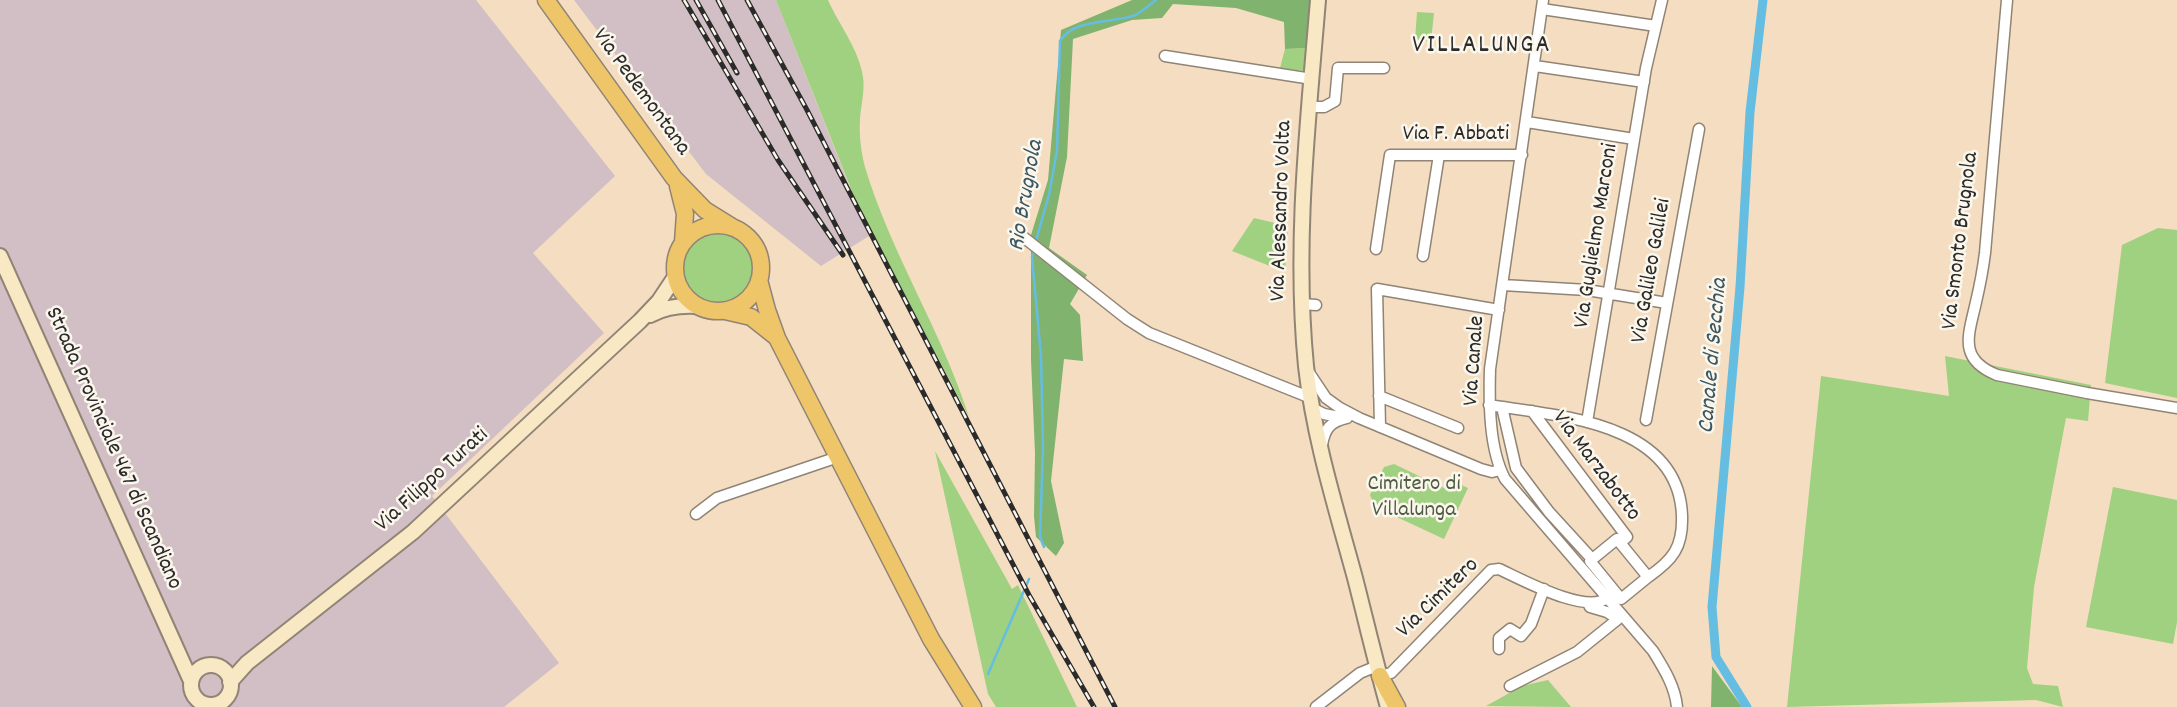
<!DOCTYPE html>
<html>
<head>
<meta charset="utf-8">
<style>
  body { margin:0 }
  canvas { display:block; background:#f4ddc0 }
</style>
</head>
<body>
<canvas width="2177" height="707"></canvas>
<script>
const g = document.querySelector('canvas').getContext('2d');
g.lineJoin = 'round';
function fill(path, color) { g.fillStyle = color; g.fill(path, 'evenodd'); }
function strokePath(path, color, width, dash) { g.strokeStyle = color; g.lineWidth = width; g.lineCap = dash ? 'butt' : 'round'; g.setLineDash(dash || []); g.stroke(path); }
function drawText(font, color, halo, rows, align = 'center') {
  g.font = font + ' Dekko,sans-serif'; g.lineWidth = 5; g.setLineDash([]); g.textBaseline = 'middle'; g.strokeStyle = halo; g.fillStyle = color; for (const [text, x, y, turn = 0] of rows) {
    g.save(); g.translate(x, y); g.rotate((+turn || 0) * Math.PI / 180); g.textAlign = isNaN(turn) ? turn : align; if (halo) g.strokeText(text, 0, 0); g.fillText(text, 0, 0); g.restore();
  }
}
const industrial = new Path2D(`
  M0,0H476L615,176L533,253L604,333L432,496L559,663L504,707H0Z
  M574,0H776L869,236L821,266L706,174Z`);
const green = new Path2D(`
  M776,0H828C839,25 859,49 863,77C865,91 861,105 860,119C859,135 861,152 865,167C891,254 942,331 969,417L857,204Z
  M1417,12L1434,13L1431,41L1415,40Z
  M1307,48L1305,71L1280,68L1285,49Z
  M1254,218L1288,226L1285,272L1232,251Z
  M2158,228L2177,230V398L2105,383L2122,245Z
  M681 268a36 36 0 1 1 72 0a36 36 0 1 1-72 0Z
  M1945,356L2091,385L2088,421L2066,418L2034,587L2027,668L2033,684L2058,686L2063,707L2036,700L1787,707L1821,376L1949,396Z
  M935,451L1012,589L1018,585L1077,707H996L988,694Z
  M1394,464L1444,488L1448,479L1468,488L1444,539L1375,507L1370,495L1384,467Z
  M2113,487L2177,500V622L2173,644L2086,627Z
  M1548,680L1571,707L1486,706L1522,686Z`);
const forest = new Path2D(`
  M1132,0H1311L1307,48L1285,49L1284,22L1236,8L1173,4L1162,18L1132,20L1073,39L1067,157L1049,248L1087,275L1070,304L1080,315L1083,361L1064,359L1051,481L1064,543L1056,556L1036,537L1034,516L1035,453L1031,360V235L1048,180L1061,30Z
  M1712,666L1742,707H1711Z`);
const stream = new Path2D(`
  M1035,244L1049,195L1057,150L1060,41C1073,19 1110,23 1133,16C1141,13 1149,5 1156,0
  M1034,251L1032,257L1041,356L1043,447L1040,537L1044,547
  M988,674L1029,579`);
const canal = new Path2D(`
  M1747,707L1716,657L1712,607L1740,287L1750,112L1763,0`);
const street = new Path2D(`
  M1543,0L1490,369C1489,403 1489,449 1505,479L1653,651C1664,669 1675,686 1677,707
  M2007,0L1985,253C1983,269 1980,285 1976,302C1969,334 1957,359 1997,375L2087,393L2177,408
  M1542,9L1656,26
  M1165,56L1312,79
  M1535,66L1644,82
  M1310,107H1324L1335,101L1338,68H1384
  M1527,122L1634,139
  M1022,236L1127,319L1149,333L1311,398
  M1376,249L1390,155H1522
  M1423,256L1439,155
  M1503,285L1587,290L1667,303
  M1301,304L1316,305
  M1310,374L1326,398L1340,408L1359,418L1481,469L1492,472L1500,470
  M1379,396L1458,428
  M1489,405C1559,416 1679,422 1682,516C1683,547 1673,560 1648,577
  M1502,407L1516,468L1549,512L1592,559
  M1312,408L1324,414L1344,418
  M1532,411L1627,537L1620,543
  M1646,420L1699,129
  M1587,422L1646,68L1662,0
  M1380,427L1377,289L1499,310
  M1322,445C1325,428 1330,422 1347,418
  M696,514L717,498L838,457
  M1617,539L1648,577L1621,599L1590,561Z
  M1499,649V638L1510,629L1521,636L1531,624L1544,589
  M1380,676L1391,673L1491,570L1499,569C1521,579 1588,616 1608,597
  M1510,686L1577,652L1618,619L1607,612L1590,607L1588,603
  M1316,707L1360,673L1377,666`);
const secondary = new Path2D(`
  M1318,0C1308,122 1294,244 1306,366C1314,439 1336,508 1355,578C1366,621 1376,664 1388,707
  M0,256L191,681
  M650,315C665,307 679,305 697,306
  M191 685a20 20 0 1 1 40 0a20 20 0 1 1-40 0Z
  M230,682L247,663L413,532L640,321L659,301L675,277`);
const primary = new Path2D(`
  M546,0L674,178L705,210L734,228
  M678,186L685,214L683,242
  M675 268a43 43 0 1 1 86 0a43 43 0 1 1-86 0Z
  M759,280L767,310L777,338L931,639L973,707
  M725,311L751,317L775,336
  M1380,676L1397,707`);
const rail = new Path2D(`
  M684,0L778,160L843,255
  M696,0L737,73
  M718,0L1029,595L1094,707
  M747,0L807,110L1115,707`);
const streetNames = [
  ["Via Pedemontana",640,93,54],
  ["Via F. Abbati",1456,136],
  ["Via Alessandro Volta",1283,211,-88],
  ["Via Guglielmo Marconi",1598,236,-81],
  ["Via Smonto Brugnola",1962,241,-83],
  ["Via Galileo Galilei",1653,271,-80],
  ["Via Canale",1476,361,-86],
  ["Strada Provinciale 467 di Scandiano",112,449,66],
  ["Via Marzabotto",1595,467,53],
  ["Via Filippo Turati",433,481,-42],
  ["Via Cimitero",1439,599,-44]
];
const parkNames = [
  ["Cimitero di",1414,486],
  ["Villalunga",1414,512]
];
const waterNames = [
  ["Rio Brugnola",1028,196,-80],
  ["Canale di Secchia",1715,356,-85]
];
const quarterNames = [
  ["VILLALUNGA",1482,47]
];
fill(industrial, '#d2bec5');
fill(green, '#a0d180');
fill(forest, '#80b36e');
strokePath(stream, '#65bee2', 2.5);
strokePath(canal, '#65bee2', 9);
strokePath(street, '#908476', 13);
strokePath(secondary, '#908476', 18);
strokePath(primary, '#908476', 19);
strokePath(street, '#fff', 10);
strokePath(secondary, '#f8e8c3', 14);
strokePath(primary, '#eec569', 16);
strokePath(rail, '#2b2b2b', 5);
strokePath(rail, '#fbf7ec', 2.5, [8]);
drawText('23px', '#2b2b2b', '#fbf7ec', streetNames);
drawText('23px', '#4e5d44', '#fbf7ec', parkNames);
drawText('italic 24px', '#3c5762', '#fbf7ec', waterNames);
g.letterSpacing = '2px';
drawText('26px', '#2b2b2b', '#fbf7ec', quarterNames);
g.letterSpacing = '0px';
</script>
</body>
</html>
